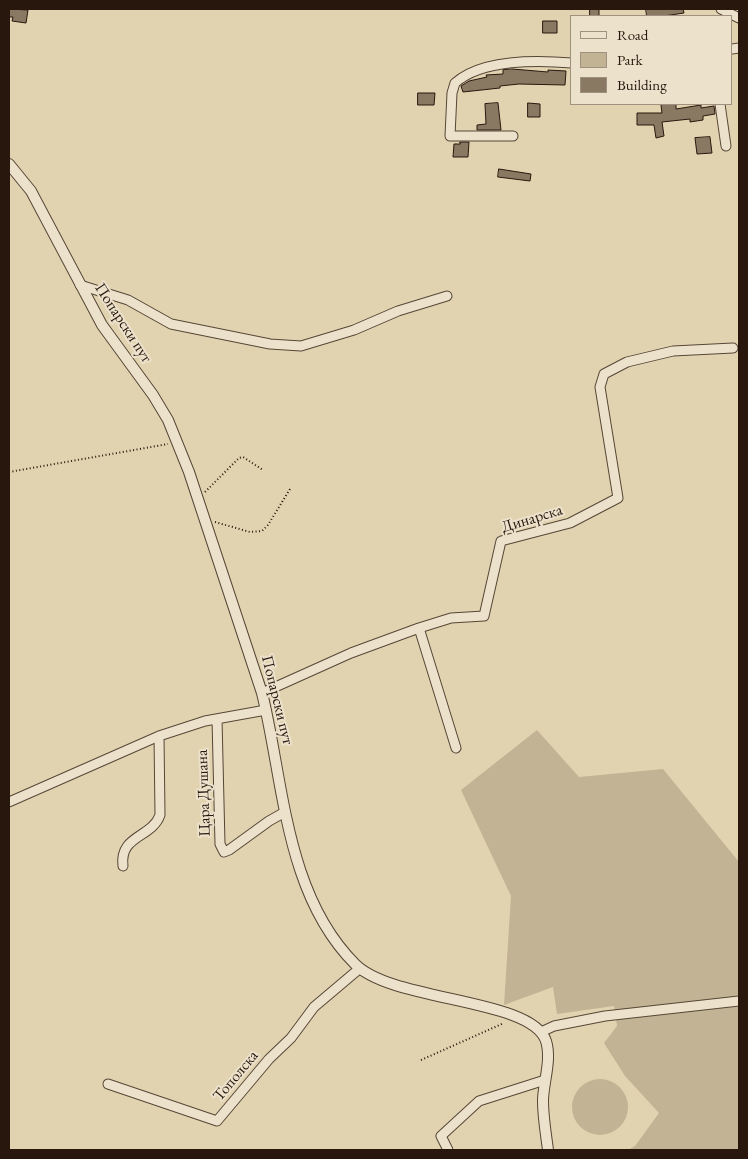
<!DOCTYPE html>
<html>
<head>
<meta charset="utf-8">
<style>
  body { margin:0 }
  #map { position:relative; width:748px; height:1159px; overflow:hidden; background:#e2d3b0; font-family:"EB Garamond",serif }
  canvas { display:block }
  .frame { position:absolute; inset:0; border:10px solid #28170d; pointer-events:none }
  .legend { position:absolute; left:570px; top:15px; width:162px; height:90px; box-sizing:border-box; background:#ece2cc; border:1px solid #9e9180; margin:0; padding:6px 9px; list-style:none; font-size:15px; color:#28170d }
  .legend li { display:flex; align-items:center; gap:10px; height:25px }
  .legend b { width:25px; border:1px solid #9e9180 }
</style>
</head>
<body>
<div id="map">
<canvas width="748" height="1159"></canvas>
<div class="frame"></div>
<ul class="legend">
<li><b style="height:6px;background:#ece2cc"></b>Road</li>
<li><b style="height:14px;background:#c2b394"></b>Park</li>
<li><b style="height:14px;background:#897962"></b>Building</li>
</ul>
</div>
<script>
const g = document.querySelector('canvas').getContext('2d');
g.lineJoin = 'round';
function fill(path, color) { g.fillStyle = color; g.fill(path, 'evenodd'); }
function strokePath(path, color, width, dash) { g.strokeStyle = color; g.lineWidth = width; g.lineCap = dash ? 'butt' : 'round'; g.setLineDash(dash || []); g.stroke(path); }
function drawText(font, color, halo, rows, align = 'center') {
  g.font = font + ' "EB Garamond",serif'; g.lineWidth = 4; g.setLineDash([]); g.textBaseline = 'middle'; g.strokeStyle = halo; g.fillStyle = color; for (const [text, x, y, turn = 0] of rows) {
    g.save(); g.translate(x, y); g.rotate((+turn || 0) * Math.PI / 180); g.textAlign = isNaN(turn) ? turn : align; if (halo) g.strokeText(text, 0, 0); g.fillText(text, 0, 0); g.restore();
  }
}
const green = new Path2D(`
  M537,730L579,777L663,769L739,862V1150H628L635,1146L659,1113L625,1076L604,1043L617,1026L614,1006L557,1014L553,987L504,1005L511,896L461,790Z
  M572 1107a28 28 0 1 1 56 0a28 28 0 1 1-56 0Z`);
const building = new Path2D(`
  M9,9L28,10L26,23L12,21L13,17H9Z
  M590,9H599V16H590Z
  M646,9H683L684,13L664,16H647Z
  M543,21H557V33H543Z
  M512,69L548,72V70L566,71L565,85L519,84L500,86V88L463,92L461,86L469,81L487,77L486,75L503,74V70Z
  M418,93H435L434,105H418Z
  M498,103L501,130H477V125L486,124L485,104Z
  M528,103L540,104V117H528Z
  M674,104H676V109L701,105V108L714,106L715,114L703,116V120L690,122V119L662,122L664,136L656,138L654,125H637V113H662L661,105Z
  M710,137L712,153L697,154L695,138Z
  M460,142H469L468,157H453L454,144H460Z
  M499,169L531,174L530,181L498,177Z`);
const path = new Path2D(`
  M9,472L168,444
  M205,492L239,458L243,457L263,470
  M215,522L250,532L262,531L268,525L290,489
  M421,1060L504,1023`);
const minor = new Path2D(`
  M721,9L739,18
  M732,49L739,48
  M720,104L726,146
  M513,136H450L452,93L455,83C482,59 538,60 572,63
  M80,285L128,300L171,324L270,344L301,346L354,330L398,311L447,296
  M419,628L456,748
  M262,693L351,653L419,628L451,618L484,616L501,541L570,523L618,498L600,387L604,374L627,362L673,351L733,348
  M217,719L220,844L224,852L229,850L269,821L285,812
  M9,802L159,736L205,721L266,710
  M123,866C119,835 152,838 160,815L159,736
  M541,1032L554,1026L605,1016L739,1001
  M108,1084L217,1121L269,1059L291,1038L314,1007L359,969
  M448,1150L441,1136L479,1101L545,1080`);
const tertiary = new Path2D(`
  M9,164L31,191L102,325L153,395L168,420L189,472L262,693C284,783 285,894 355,964C392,1002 532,998 546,1041C552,1060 543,1083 543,1101C543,1118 546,1134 548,1150`);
const streetNames = [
  ["Попарски пут",123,323,57],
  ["Динарска",532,519,-17],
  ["Попарски пут",277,700,76],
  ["Цара Душана",204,793,-92],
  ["Тополска",236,1076,-50]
];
fill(green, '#c2b394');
fill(building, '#897962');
strokePath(building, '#28170d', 1);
strokePath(minor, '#564636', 11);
strokePath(tertiary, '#564636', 12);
strokePath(path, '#28170d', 2, [1, 2.5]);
strokePath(minor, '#ece2cc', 9);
strokePath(tertiary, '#ece2cc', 10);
drawText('16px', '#28170d', '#ece2cc', streetNames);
</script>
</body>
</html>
